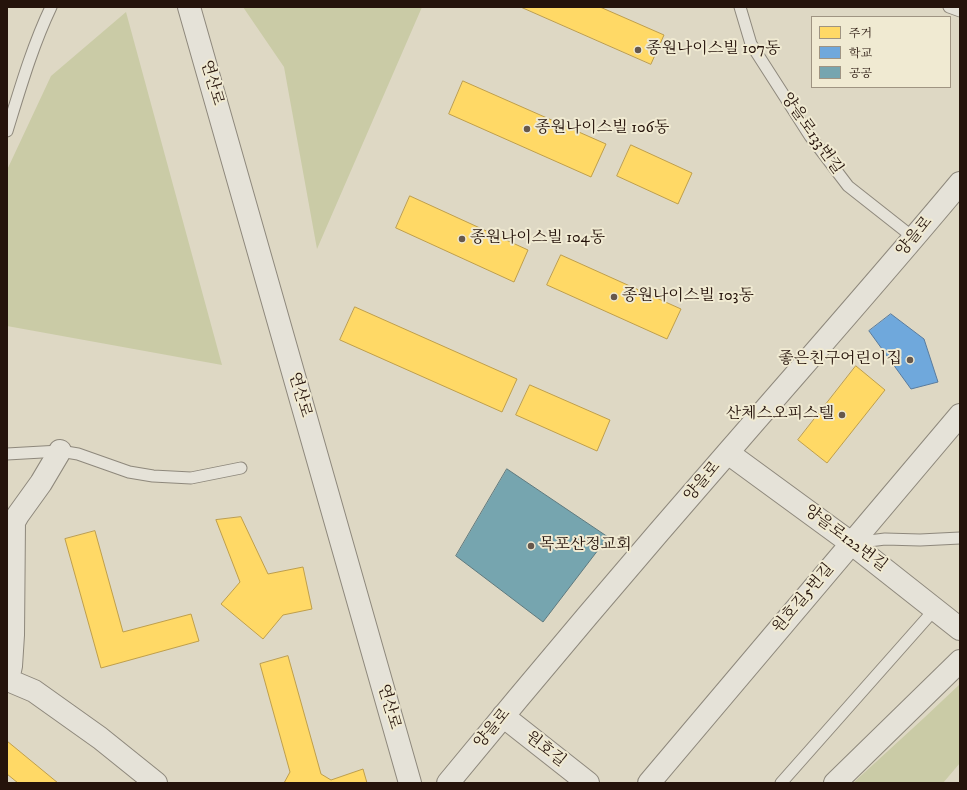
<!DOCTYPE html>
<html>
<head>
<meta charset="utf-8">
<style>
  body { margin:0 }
  #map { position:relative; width:967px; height:790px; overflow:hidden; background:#ded8c4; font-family:"IM FELL DW Pica","Noto Serif KR",serif }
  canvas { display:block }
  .frame { position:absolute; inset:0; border:8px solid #25130b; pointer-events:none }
  .legend { position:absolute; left:811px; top:16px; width:140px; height:72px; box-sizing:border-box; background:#f0ead2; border:1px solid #9f9482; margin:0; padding:5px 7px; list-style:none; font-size:12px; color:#25130b }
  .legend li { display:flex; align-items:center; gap:8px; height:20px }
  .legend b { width:20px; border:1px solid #9f9482 }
</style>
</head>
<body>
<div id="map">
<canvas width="967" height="790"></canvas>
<div class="frame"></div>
<ul class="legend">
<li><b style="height:11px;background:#ffd966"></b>주거</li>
<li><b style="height:11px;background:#6fa8dc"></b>학교</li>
<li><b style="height:11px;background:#76a5af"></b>공공</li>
</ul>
</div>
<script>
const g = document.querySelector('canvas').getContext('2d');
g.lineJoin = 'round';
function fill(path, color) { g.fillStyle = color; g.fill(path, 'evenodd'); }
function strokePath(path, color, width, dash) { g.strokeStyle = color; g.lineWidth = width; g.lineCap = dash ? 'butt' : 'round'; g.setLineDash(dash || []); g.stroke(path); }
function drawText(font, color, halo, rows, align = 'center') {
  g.font = font + ' "IM FELL DW Pica","Noto Serif KR",serif'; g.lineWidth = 4; g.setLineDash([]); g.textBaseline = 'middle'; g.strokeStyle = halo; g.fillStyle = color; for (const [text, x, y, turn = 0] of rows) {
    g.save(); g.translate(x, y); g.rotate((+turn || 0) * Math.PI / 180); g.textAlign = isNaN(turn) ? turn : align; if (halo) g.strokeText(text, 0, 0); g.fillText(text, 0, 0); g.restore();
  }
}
const green = new Path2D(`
  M243,7H422L317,249L284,67Z
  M126,12L222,365L7,326V170L51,76Z
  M960,684V763L943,783H853L925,717Z`);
const homes = new Path2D(`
  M521,7H600L664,35L651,64Z
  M463,81L606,144L591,177L449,114Z
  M631,145L692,173L678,204L617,176Z
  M410,196L528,250L514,282L396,228Z
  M561,255L681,309L667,339L547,285Z
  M355,307L517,379L502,412L340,340Z
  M856,366L885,390L827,463L798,440Z
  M530,385L610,420L597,451L516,415Z
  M241,517L268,574L303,567L312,609L283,615L263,639L221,604L240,582L216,520Z
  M95,531L123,632L191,614L199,641L101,668L65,539Z
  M288,656L321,774L331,780L363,769L367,783H284L290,772L260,664Z
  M7,741L58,783H18L7,774Z`);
const schools = new Path2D(`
  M891,314L924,339L938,382L911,389L869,331Z`);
const public = new Path2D(`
  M507,469L608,537L543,622L456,556Z`);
const service = new Path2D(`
  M740,7L751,44L810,136L848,186L914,238
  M949,7L960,11
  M7,131C20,89 32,47 51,7
  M7,454L60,451L78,454L129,472L153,476L191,478L241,468
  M853,543L885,539L920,540L960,538
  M781,783L935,609`);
const minor = new Path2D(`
  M60,451L41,483L18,515L14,522L13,635L11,666L8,680L34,691L100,738L156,783
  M728,453L851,543L960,629
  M503,716L588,783
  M649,783L960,415
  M835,783L960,661`);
const tertiary = new Path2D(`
  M189,7L410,783
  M448,783C540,671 634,560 730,450C807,361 885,273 960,183`);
const markers = [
  [638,50,4,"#66584c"],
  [527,129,4,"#66584c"],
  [462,239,4,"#66584c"],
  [614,297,4,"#66584c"],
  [910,360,4,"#66584c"],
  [842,415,4,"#66584c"],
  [531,546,4,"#66584c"]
];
const poiNames = [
  ["종원나이스빌 107동",646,50],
  ["종원나이스빌 106동",535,129],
  ["종원나이스빌 104동",470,239],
  ["종원나이스빌 103동",622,297],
  ["좋은친구어린이집",902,360,"right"],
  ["산체스오피스텔",834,415,"right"],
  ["목포산정교회",539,546]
];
const streetNames = [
  ["연산로",211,83,74],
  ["양을로133번길",811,134,55],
  ["양을로",915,237,-50],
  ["연산로",299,395,74],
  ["양을로",703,482,-50],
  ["양을로122번길",845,539,37],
  ["원호길5번길",804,599,-50],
  ["연산로",388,707,74],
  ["양을로",493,729,-50],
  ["원호길",545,750,38]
];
fill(green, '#cacba6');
fill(homes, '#ffd966');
strokePath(homes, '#be9e4b', 1);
fill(schools, '#6fa8dc');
strokePath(schools, '#597b9d', 1);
fill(public, '#76a5af');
strokePath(public, '#5e797e', 1);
strokePath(service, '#8e887c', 13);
strokePath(minor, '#8e887c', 24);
strokePath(tertiary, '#8e887c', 24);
strokePath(service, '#e5e2d8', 11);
strokePath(minor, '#e5e2d8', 22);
strokePath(tertiary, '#e5e2d8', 22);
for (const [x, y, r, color] of markers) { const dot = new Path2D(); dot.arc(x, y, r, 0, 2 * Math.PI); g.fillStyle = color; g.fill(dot); strokePath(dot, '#f0ead2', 1.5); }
drawText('16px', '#25130b', '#f0ead2', poiNames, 'left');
drawText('16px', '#25130b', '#f0ead2', streetNames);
</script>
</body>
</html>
